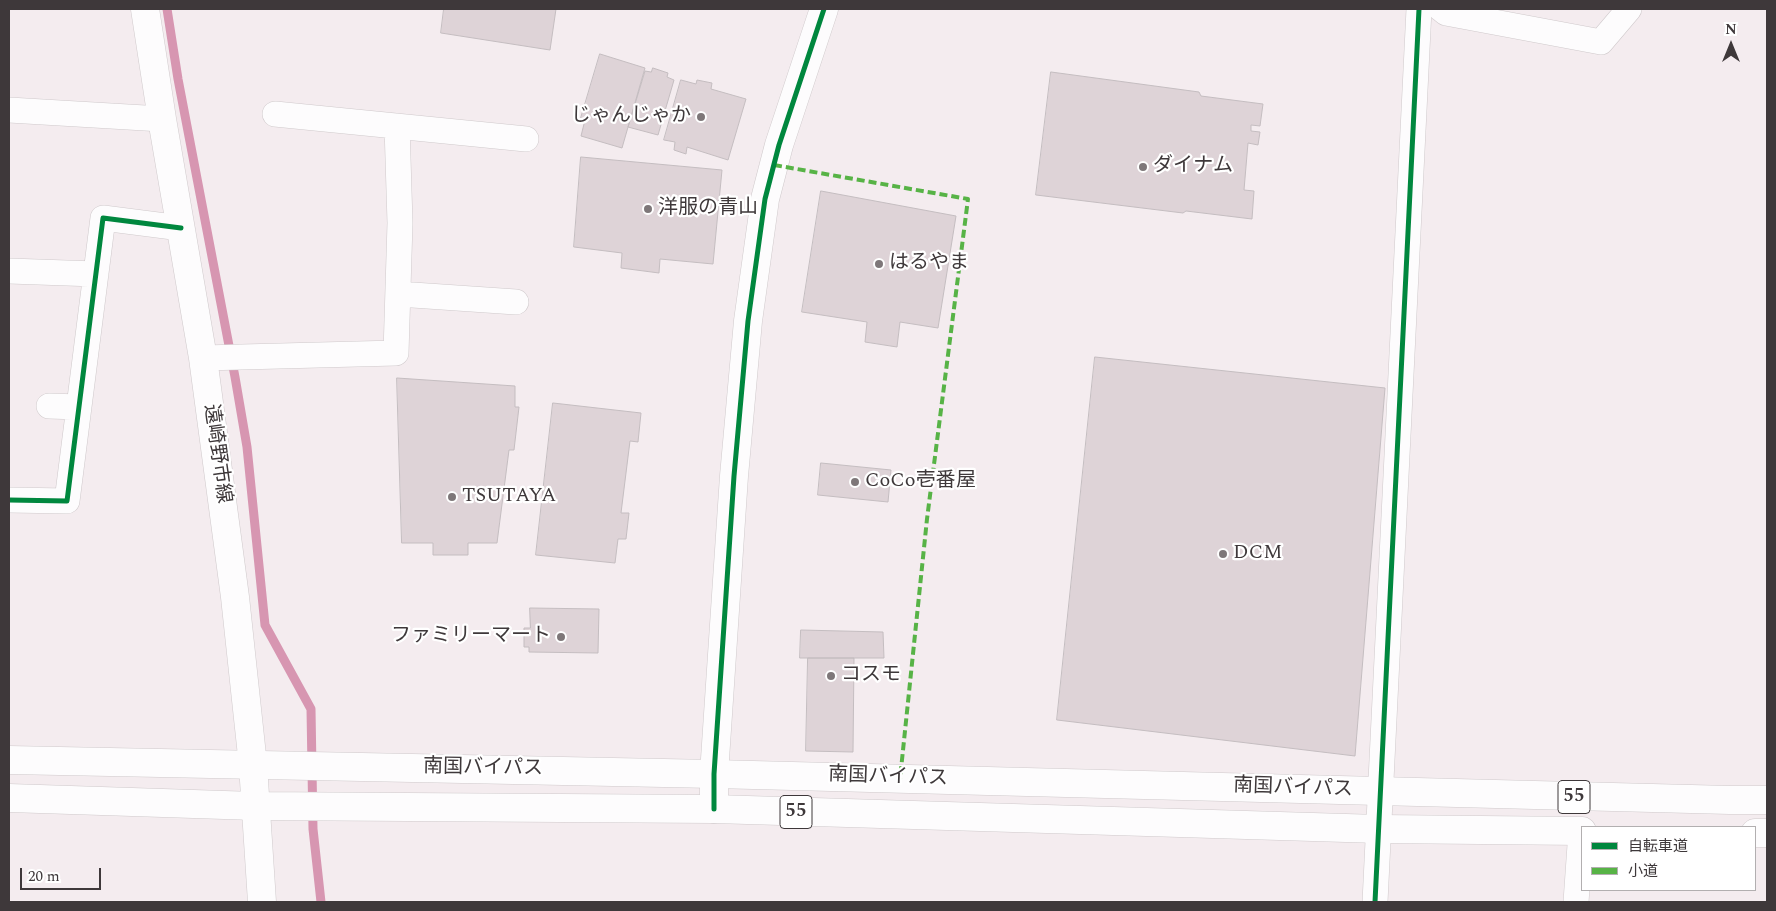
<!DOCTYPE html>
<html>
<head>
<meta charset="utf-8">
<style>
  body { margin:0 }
  #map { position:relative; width:1776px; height:911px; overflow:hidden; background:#f4ecef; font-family:Spectral,"Noto Sans JP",serif }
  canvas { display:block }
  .frame { position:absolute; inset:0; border:10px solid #3e383a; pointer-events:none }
  .legend { position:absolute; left:1581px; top:826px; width:175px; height:65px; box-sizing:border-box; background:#fff; border:1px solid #b2afb0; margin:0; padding:6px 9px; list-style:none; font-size:15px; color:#3e383a }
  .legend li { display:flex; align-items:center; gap:10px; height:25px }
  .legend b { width:25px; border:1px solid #b2afb0 }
  .north { position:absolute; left:1706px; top:20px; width:50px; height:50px; -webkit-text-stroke:4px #fff; paint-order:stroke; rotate:0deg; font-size:14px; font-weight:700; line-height:20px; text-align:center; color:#3e383a }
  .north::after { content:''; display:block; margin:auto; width:18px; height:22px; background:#3e383a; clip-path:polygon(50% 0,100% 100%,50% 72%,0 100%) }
  .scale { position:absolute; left:20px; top:868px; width:81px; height:22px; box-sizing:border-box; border:2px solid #3e383a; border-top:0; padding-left:6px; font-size:15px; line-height:18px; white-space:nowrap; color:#3e383a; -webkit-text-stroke:4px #fff; paint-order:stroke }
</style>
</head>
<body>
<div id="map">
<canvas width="1776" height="911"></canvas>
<div class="frame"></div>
<ul class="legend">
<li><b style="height:6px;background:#00873e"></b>自転車道</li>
<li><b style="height:6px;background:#57b346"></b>小道</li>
</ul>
<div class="north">N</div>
<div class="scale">20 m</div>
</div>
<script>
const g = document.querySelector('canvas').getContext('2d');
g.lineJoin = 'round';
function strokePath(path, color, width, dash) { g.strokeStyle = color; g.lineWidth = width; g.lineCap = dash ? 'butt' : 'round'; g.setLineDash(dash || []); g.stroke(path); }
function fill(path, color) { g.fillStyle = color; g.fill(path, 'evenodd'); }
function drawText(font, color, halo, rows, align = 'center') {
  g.font = font + ' Spectral,"Noto Sans JP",serif'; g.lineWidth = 4.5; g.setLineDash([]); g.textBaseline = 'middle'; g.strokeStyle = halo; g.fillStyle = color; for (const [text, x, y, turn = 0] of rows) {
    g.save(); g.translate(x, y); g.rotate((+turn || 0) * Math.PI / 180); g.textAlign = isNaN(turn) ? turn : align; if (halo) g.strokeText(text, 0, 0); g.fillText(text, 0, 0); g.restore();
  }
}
const stream = new Path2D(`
  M167,9L178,79L235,377L247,447L265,625L311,709L313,829L321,902`);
const building = new Path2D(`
  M444,9H556L550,50L441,33Z
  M600,54L645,68L622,148L581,136L585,120L581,118Z
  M653,68L668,73L667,77L674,80L658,135L628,127L645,71L651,72Z
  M1051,72L1199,92L1201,96L1263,104L1260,126L1251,125V131L1260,132L1258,145L1248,143L1244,190L1254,191L1252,219L1186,211L1183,213L1036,195Z
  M681,80L696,84L697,80L712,83L711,89L746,99L728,160L687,147L686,154L674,150L675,142L664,140Z
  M581,157L722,170L713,264L660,259L659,273L621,268L622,253L574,247Z
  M821,191L956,216L938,328L900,322L897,347L865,342L867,322L802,312Z
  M1095,357L1385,388L1355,756L1057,720Z
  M397,378L515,386V407H519L514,450H509L497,543H468V555H433V543H402Z
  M553,403L641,413L638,442L630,441L621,513H629L626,539H618L615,563L536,555Z
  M821,463L891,470L888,502L818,495Z
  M530,608L599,609L598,653L529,652V647H524V628H530Z
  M801,630L883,632L884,658H800Z
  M808,658H854L853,752L806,751Z`);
const minor = new Path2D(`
  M1441,9L1446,13L1601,42L1629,9
  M9,110L162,119
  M275,114L526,139
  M9,271L96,274
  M398,294L516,302
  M203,358L396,353L400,223L397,126
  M49,406L79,407
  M9,500L67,501L103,218L181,228
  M1375,902L1419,9
  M1576,902L1581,831`);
const tertiary = new Path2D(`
  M714,809V774L734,476L748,321L765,199L779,145L824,9`);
const secondary = new Path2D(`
  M145,9L162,119L203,358L235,597L253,765L262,902`);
const trunk = new Path2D(`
  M9,760L714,774L1730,800H1767
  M9,798L255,806L714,809L1379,829L1582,831
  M1755,833H1767`);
const quiet = new Path2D(`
  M774,165L968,199L927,519L900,779`);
const cycleway = new Path2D(`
  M9,500L67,501L103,218L181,228
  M714,809V774L734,476L748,321L765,199L779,145L824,9
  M1375,902L1419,9`);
const markers = [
  [701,117,5,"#7e7779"],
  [1143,167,5,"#7e7779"],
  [648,209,5,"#7e7779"],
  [879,264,5,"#7e7779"],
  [855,482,5,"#7e7779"],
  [452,497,5,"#7e7779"],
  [1223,554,5,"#7e7779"],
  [561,637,5,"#7e7779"],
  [831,676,5,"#7e7779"]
];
const shields = [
  [1574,797,32],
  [796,812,32]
];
const shieldNames = [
  ["55",1574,797],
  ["55",796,812]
];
const poiNames = [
  ["じゃんじゃか",691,117,"right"],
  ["ダイナム",1153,167],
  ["洋服の青山",658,209],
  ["はるやま",889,264],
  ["CoCo壱番屋",865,482],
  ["TSUTAYA",462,497],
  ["DCM",1233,554],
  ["ファミリーマート",551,637,"right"],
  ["コスモ",841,676]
];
const streetNames = [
  ["遠崎野市線",216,454,82],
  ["南国バイパス",483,769,1],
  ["南国バイパス",888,778,2],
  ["南国バイパス",1293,789,2]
];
strokePath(stream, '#d796b1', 9);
fill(building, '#ded3d7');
strokePath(building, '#c4bdc0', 1);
strokePath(minor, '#cfc9cb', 26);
strokePath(tertiary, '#cfc9cb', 29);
strokePath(secondary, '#cfc9cb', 29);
strokePath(trunk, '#cfc9cb', 29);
strokePath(minor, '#fdfcfd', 25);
strokePath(tertiary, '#fdfcfd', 28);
strokePath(secondary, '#fdfcfd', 28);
strokePath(trunk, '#fdfcfd', 28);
strokePath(quiet, '#57b346', 4, [8, 4]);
strokePath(cycleway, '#00873e', 5);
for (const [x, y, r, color] of markers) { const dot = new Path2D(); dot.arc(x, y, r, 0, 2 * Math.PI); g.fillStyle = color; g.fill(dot); strokePath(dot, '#fff', 2); }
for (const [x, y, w] of shields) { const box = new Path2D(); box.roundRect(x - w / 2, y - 16.5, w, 33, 4); g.fillStyle = '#fff'; g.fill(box); strokePath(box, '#3e383a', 1); }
drawText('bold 19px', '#3e383a', null, shieldNames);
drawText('20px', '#3e383a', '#fff', poiNames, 'left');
drawText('20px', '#3e383a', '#fff', streetNames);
</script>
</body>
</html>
